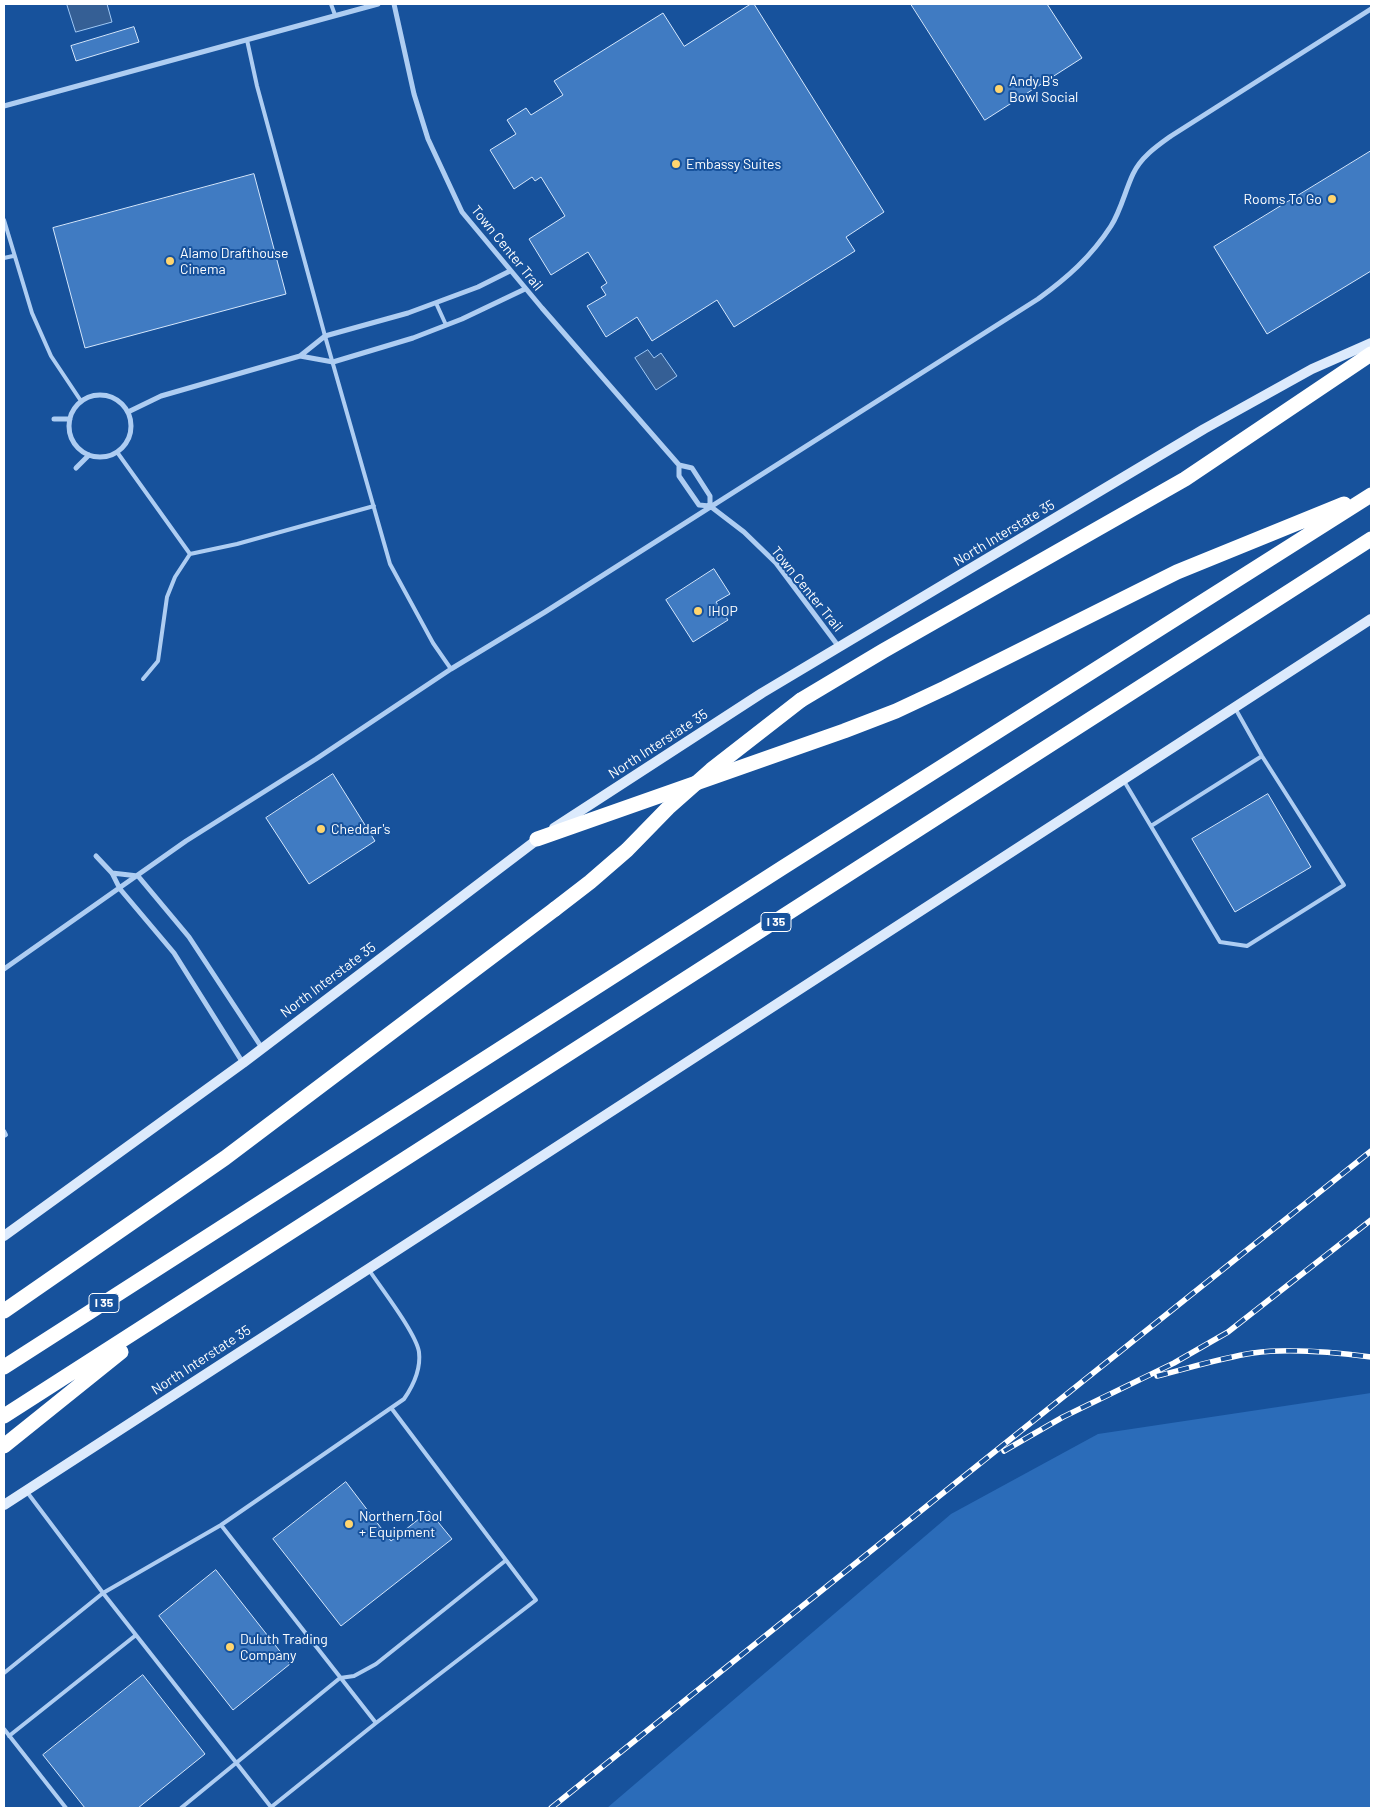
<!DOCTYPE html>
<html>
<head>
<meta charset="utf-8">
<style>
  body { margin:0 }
  #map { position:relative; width:1375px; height:1812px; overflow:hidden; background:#17529c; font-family:Barlow,sans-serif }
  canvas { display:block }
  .frame { position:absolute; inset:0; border:5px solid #fff; pointer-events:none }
</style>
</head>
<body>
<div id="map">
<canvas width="1375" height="1812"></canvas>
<div class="frame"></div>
</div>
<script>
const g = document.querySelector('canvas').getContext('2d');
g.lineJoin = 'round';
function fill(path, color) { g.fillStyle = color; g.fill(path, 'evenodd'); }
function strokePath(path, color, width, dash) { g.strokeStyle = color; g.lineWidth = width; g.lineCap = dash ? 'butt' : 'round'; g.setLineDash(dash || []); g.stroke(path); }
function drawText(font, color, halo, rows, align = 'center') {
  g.font = font + ' Barlow,sans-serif'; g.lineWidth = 4; g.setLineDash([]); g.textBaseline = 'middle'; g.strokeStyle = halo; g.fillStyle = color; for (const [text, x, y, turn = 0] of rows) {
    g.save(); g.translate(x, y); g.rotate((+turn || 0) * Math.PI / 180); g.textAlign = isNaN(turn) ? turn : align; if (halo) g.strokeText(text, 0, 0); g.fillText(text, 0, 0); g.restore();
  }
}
const green = new Path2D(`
  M1371,1393V1808H607L951,1514L1098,1434Z`);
const water = new Path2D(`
  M67,4H107L112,22L76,32Z
  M648,350L654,358L661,353L677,376L656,390L635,358Z`);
const building = new Path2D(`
  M751,4H754L884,212L846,237L855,251L734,327L717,300L652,341L637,317L606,337L587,306L606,295L601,287L607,283L588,252L551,275L529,239L565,216L541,177L535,181L532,177L514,189L490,150L516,134L507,120L526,108L531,115L563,95L554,81L663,13L684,46Z
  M911,4H1047L1082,58L985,120Z
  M134,27L139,42L76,61L71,46Z
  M1371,151V271L1267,334L1214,247Z
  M254,174L286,294L85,348L53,228Z
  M714,569L730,594L716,602L728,620L693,642L666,600Z
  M333,774L375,841L309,884L266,818Z
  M1268,794L1311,867L1235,912L1192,839Z
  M346,1482L391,1541L429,1511L452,1539L341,1626L273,1539Z
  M216,1570L290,1664L233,1710L159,1616Z
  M143,1675L205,1754L138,1808H85L43,1755Z`);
const service = new Path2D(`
  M331,4L335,15
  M247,40L257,86L325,336L390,564L433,643L451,669
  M4,220L32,313L51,356L81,401
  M4,258L13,256
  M436,303L446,325
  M117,452L190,554
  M143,679L158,661L167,597L175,577L190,554L237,544L374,506
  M1124,781L1220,942L1247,946L1344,885L1262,756L1235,708
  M1151,826L1262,756
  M4,1131L6,1135L4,1136
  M27,1492L103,1593L271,1807
  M221,1525L376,1723
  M4,1673L103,1593L221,1525L404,1399C413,1386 421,1369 419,1352C416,1333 381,1288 369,1270
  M4,1729L66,1808
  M9,1736L136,1635
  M181,1808L340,1678L354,1676L376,1664L505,1561
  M270,1808L376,1723L536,1600L392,1409`);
const minor = new Path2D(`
  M394,4L414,94L428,139L462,212L542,308L679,465L692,468L710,496V506
  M4,106L378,4
  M300,356L333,362L413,338L462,319L525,289
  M69 426a31 31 0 1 1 62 0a31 31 0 1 1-62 0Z
  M128,412L161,396L300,356L325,336L408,313L478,287L510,271
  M54,419H70
  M679,465V476L699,505L710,506L744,532L776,563L839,647
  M76,468L89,455
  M96,856L112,873L120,889L174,953L243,1063
  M112,873L138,876L189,937L262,1048
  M4,969L186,841L316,759L451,669L545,612L1038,299C1067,278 1091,257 1111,226C1121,210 1125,191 1133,174C1141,157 1157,146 1171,136L1371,9`);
const secondary = new Path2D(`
  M554,828L762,693L1204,429L1312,369L1371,343
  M4,1236L243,1063L542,836
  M4,1505L1371,619`);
const motorway = new Path2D(`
  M801,700L883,651L1185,479L1371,354
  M537,839L844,731L896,711L945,688L1177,572L1344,504
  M4,1311L225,1158L555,909
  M4,1367L782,868L1371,495
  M4,1416L1371,539
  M4,1446L121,1352`);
const rail = new Path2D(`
  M1157,1376C1189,1368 1221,1358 1253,1353C1291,1348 1333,1352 1371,1357
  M1004,1451L1063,1417L1174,1363L1228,1332L1371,1220
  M551,1808L958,1481L1371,1151`);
const motorwayBridge = new Path2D(`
  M555,909L590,882L627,850L668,808L711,770L801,700`);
const markers = [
  [999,89,5,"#ffd56f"],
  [676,164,5,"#ffd56f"],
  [1332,199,5,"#ffd56f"],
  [170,261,5,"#ffd56f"],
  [698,611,5,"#ffd56f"],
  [321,829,5,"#ffd56f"],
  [349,1524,5,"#ffd56f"],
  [230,1647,5,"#ffd56f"]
];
const shields = [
  [776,922,30],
  [104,1303,30]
];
const shieldNames = [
  ["I 35",776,922],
  ["I 35",104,1303]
];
const poiNames = [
  ["Andy B's",1009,81],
  ["Bowl Social",1009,97],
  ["Embassy Suites",686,164],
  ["Rooms To Go",1322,199,"right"],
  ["Alamo Drafthouse",180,253],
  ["Cinema",180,269],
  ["IHOP",708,611],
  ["Cheddar's",331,829],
  ["Northern Tool",359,1516],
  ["+ Equipment",359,1532],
  ["Duluth Trading",240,1639],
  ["Company",240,1655]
];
const streetNames = [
  ["Town Center Trail",507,248,51],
  ["North Interstate 35",1004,533,-31],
  ["Town Center Trail",807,589,51],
  ["North Interstate 35",658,744,-33],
  ["North Interstate 35",328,980,-37],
  ["North Interstate 35",201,1360,-33]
];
fill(green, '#2b6cb9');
fill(water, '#355f95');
strokePath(water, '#a0c8f4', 1);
fill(building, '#407bc2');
strokePath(building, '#d5e7fc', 1);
strokePath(service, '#aecdf2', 4);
strokePath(minor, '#aecdf2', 5);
strokePath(secondary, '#dceafc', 10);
strokePath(motorway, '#fff', 15);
strokePath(rail, '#fff', 5.5);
strokePath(rail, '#17529c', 4, [11]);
strokePath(motorwayBridge, '#fff', 15);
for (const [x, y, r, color] of markers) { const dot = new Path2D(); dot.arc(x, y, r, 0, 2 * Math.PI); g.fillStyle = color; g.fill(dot); strokePath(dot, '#17529c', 2); }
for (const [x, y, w] of shields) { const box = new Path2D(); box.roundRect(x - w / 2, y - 9.5, w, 19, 4); g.fillStyle = '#17529c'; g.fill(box); strokePath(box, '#fff', 1); }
drawText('bold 12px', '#fff', null, shieldNames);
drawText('14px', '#fff', '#17529c', poiNames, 'left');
drawText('14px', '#fff', '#17529c', streetNames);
</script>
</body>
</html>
